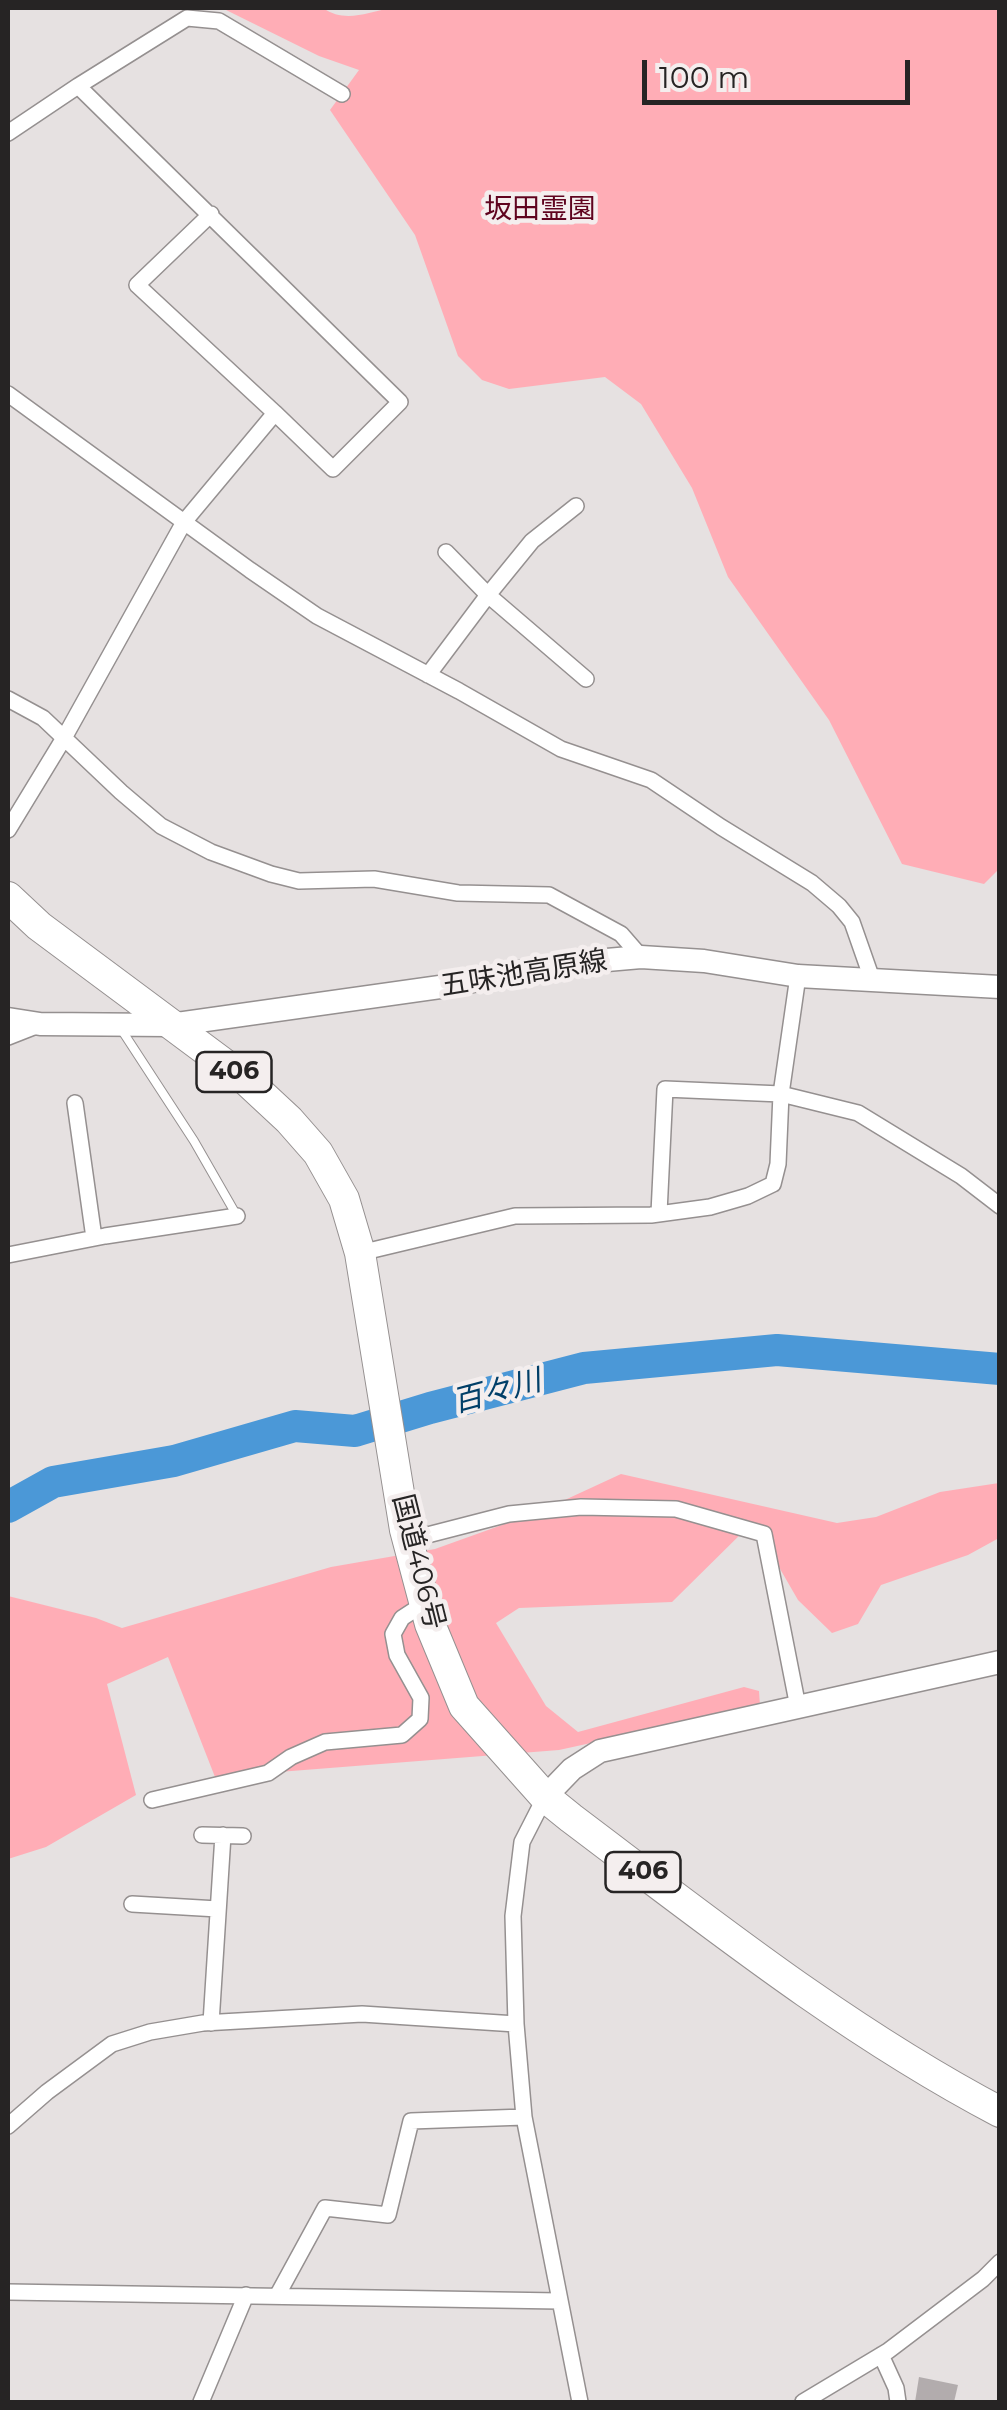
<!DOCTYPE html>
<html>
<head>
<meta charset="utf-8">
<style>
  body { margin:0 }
  #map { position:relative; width:1007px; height:2410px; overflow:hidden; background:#e6e1e1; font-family:Montserrat,sans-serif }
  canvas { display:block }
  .frame { position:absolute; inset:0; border:10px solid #262424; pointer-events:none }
  .scale { position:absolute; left:642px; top:60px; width:268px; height:45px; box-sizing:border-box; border:5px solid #262424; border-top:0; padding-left:12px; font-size:30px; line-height:35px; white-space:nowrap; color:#262424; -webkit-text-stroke:8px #f4eeee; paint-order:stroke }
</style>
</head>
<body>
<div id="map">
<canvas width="1007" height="2410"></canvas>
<div class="frame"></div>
<div class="scale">100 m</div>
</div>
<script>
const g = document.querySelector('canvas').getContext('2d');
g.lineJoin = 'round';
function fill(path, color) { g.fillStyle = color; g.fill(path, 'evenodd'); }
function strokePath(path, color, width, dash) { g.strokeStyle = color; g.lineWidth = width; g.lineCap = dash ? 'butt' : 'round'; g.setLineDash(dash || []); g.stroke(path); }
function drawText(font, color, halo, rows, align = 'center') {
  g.font = font + ' Montserrat,"Noto Sans JP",sans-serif'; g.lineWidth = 9; g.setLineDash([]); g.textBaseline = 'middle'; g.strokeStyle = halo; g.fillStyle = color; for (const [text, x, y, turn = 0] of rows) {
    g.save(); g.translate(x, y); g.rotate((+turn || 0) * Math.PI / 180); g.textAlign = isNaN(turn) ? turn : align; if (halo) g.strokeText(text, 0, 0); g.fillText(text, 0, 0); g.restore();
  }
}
const green = new Path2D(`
  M222,8H323C344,23 367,13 390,8H999L1000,868L984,884L902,864L829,720L728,577L692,488L641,404L605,377L509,389L482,380L458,356L415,235L330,110L359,70L319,56Z
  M621,1474L837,1523L876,1517L940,1492L999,1483V1538L968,1555L881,1585L858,1624L832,1633L798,1600L753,1522L672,1602L519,1608L496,1623L546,1706L578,1732L744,1687L759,1691L760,1706L559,1750L215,1777L168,1657L107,1684L136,1795L46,1847L8,1859V1596L96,1618L122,1628L331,1567L435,1549L541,1511Z`);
const river = new Path2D(`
  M8,1507L53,1482L174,1461L295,1426L355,1431L430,1408L584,1368L777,1350L1000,1369`);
const building = new Path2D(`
  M919,2377L958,2385L954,2402H915Z`);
const lane = new Path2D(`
  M121,1029L194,1141L237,1216`);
const street = new Path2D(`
  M8,133L78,86L187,18L219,21L342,94
  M211,214L137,285L275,413
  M8,394L250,570L317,616L459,691L561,749L651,780L721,827L812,883L839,906L852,922L872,979
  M446,552L488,595L586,679
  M428,675L488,595L532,541L576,506
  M8,699L43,718L121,792L161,826L211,852L271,874L299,881L374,879L458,893L549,895L621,934L641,957
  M8,830L64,738L184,522L275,413L333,469L400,402L78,86
  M8,1037L36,1026
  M75,1103L94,1238
  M659,1213L665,1089L781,1094L858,1113L961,1176L1000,1206
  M360,1253L515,1216L651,1215L710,1207L748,1196L773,1184L778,1164L781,1094L798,976
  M8,1255L105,1236L237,1216
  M408,1540L509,1514L581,1507L676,1509L764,1534L798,1707
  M545,1797L522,1842L513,1916L516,2024L524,2117L580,2402
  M152,1800L268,1773L291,1757L325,1742L402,1735L420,1719L421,1698L397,1655L393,1634L402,1618L425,1603
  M202,1835L243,1836
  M132,1904L218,1909
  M211,2023L223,1835
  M8,2126L47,2092L112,2044L150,2032L203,2023L362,2014L516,2024
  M8,2292L559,2301
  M277,2296L325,2208L388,2215L411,2121L524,2117
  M881,2355L896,2388L898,2402
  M201,2402L246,2295
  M803,2402L888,2351L983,2279L1000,2262`);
const secondary = new Path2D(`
  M8,1019L40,1024L170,1025L447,986L561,964L641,957L704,961L798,976L1000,987
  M545,1797L572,1769L600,1751L1000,1662`);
const highway = new Path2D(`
  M8,897L39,926L246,1080L289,1120L318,1153L344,1199L360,1253L405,1530L430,1624L464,1706L545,1797L571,1818C709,1922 846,2031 1000,2112`);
const shields = [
  [234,1072,75],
  [643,1872,75]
];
const shieldNames = [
  ["406",234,1072],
  ["406",643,1872]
];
const parkNames = [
  ["坂田霊園",540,210]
];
const streetNames = [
  ["五味池高原線",524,974,-9],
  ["国道406号",418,1562,76]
];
const waterNames = [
  ["百々川",497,1392,-15]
];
fill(green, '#ffadb6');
strokePath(river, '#4b98d7', 32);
fill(building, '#b2acad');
strokePath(lane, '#959090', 10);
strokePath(street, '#959090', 18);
strokePath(secondary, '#959090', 25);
strokePath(highway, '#959090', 32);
strokePath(lane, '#fff', 8);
strokePath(street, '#fff', 15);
strokePath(secondary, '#fff', 22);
strokePath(highway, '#fff', 30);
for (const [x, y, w] of shields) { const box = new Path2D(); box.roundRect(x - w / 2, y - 20, w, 40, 8); g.fillStyle = '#f4eeee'; g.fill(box); strokePath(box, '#262424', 2.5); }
drawText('bold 25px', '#262424', null, shieldNames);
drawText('28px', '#5f041f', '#f4eeee', parkNames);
drawText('28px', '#262424', '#f4eeee', streetNames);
drawText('italic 30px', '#013f68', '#f4eeee', waterNames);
</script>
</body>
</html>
